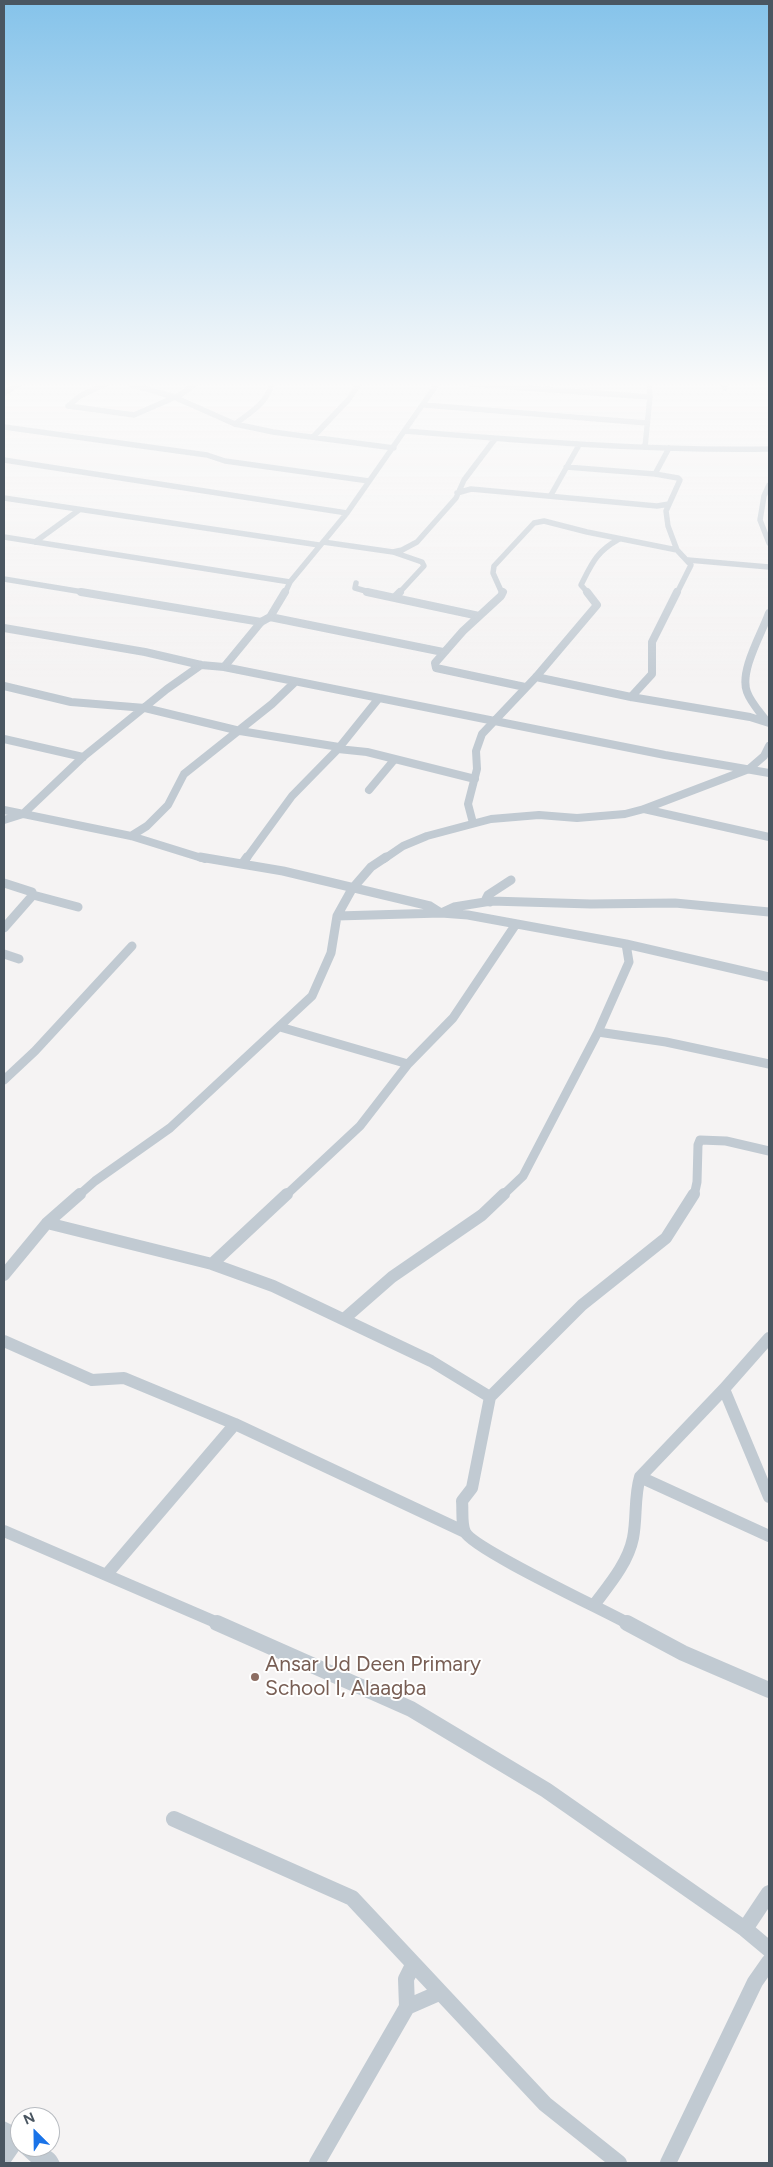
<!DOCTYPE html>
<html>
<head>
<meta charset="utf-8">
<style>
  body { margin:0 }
  #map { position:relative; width:773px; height:2167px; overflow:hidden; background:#f5f3f3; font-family:Figtree,sans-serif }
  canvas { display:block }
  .frame { position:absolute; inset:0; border:5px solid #4a5661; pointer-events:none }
  .north { position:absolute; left:10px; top:2107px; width:50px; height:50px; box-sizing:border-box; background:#fff; border:1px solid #b7bbc0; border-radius:50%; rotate:337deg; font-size:14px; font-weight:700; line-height:20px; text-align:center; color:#4a5661 }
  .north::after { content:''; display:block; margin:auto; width:18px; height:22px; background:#1a73e8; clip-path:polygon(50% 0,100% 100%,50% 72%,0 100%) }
</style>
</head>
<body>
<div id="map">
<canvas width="773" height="2167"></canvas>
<div class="frame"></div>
<div class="north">N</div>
</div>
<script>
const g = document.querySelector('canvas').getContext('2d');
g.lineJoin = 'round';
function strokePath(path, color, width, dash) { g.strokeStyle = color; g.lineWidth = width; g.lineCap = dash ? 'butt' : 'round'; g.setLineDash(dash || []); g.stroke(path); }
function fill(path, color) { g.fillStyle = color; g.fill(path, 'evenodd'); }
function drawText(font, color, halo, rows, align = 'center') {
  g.font = font + ' Figtree,sans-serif'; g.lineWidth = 4; g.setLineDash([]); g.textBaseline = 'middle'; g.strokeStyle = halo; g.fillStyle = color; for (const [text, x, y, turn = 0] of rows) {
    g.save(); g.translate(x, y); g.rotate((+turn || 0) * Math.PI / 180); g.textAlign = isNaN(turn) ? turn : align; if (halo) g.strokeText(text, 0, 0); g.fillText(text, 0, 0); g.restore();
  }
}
const minorFar4 = new Path2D(`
  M130,384L174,397L235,424L273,432L394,448
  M471,384L650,397
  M724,384L725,388
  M4,393L19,384
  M424,405L647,423
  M68,406L134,415L180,395L195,384
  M68,406L80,396L105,384
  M235,424C252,411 265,405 272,384
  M4,427L207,455L225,461L369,481
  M405,431C526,441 647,451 769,449
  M313,437L349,399L359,384
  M645,447L650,397L649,384
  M4,460L347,513
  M566,467L655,474L678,478L680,480L666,511L668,526L677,550
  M655,474L669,448
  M769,485L764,496L760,520L769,543
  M457,493L471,489L657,506L669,504
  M551,495L579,445
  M4,498L319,545
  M4,537L290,582
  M35,542L79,510
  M323,542L393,552L422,562L424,566L399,593
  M393,552L402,550L417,542L456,498L464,480L495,439
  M688,560L769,567
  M4,579L89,593
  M356,583L355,588L373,593
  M285,593L290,582L347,513L437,384
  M502,593L493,573L494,566L534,523L544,521L587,532L677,550L691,565L677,593
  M588,593L581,585C592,563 596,552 619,539`);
const minorFar3 = new Path2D(`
  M81,592L261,622
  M367,592L479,616
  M503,592L501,596L463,631L435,663L436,668L525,687
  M396,596L400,592
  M270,617L443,652
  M4,628L145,652L201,665L224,667L665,755L769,773
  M224,667L261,622L270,617L285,592
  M536,677L631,697L750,717L769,723
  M4,686L71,702L145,708L240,731L339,747
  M631,697L652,674V642L677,592
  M767,722C760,712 751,703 747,692C739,671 762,633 769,613
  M4,739L83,757
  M338,749L367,752L475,779
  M369,790L394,760
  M644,809L769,837
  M4,810L131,836L205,859
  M4,820L23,814L83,757L167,689L201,665
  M473,823L468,804L477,769L476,751L482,734L536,677L597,605L587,592
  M131,836L147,826L168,805L184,774L272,704L295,682
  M246,859L292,796L338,749L379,698
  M384,859L403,846L427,836L491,819L539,815L577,818L625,814L644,809L749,769L764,756L769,746`);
const minorFar2 = new Path2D(`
  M200,857L283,871L430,906L441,913L468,915L626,944L769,977
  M242,864L247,857
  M4,883L32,892L33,895L4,928
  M33,895L78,907
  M490,902L486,899L488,895L511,880
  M337,916L441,913L454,907L491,901L591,904L675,903L769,912
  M4,954L19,959
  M280,1027L408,1064
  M598,1032L666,1042L769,1064
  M4,1080L35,1051L132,946
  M78,1196L95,1181L170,1128L312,996L331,953L337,916L352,889L371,867L386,857
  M285,1196L360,1126L408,1064L453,1018L516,924
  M502,1196L523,1176L598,1032L629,962L626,944
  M694,1196L697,1182L698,1145L700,1140L726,1141L769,1151`);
const minorFar1 = new Path2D(`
  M47,1223L212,1264L273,1286L431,1361L490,1397L582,1305L666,1238L694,1194
  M212,1264L287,1194
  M4,1275L47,1223L80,1194
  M344,1319L392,1277L482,1215L504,1194
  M4,1341L92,1380L124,1378L235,1424L465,1532
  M724,1389L769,1497
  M490,1397L472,1488L462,1501C463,1510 461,1524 465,1532C473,1549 604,1610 629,1624
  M640,1477L769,1536
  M4,1531L220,1624
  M107,1574L235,1424
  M594,1605C609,1585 628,1563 633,1538C637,1518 634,1497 640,1477L724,1389L769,1338`);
const minor = new Path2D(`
  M217,1623L411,1709L546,1790L745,1929L769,1949
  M627,1623L683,1653L769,1690
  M174,1819L352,1898L545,2104L619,2163
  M745,1929L769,1893
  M407,2007L439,1993
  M4,2158L17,2139
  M317,2163L407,2007L406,1979L413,1965
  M668,2163L755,1982L769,1962`);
const tertiary = new Path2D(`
  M4,2121L20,2129V2147C37,2147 53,2145 60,2163H32L19,2151L4,2144Z`);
const markers = [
  [255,1677,5,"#8d6e63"]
];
const nearEducationnames = [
  ["Ansar Ud Deen Primary",265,1665],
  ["School I, Alaagba",265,1689]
];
strokePath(minorFar4, '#c1cad2', 5.5);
strokePath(minorFar3, '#c1cad2', 8);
strokePath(minorFar2, '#c1cad2', 9);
strokePath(minorFar1, '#c1cad2', 12);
strokePath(minor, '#c1cad2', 16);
fill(tertiary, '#c1cad2');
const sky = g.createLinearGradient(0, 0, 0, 687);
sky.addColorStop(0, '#85c3ea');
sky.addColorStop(0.56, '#fafafa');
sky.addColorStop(1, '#fafafa00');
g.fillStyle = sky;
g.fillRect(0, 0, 773, 687);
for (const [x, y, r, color] of markers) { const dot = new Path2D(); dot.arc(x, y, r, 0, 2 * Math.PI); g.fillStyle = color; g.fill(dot); strokePath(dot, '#fff', 2); }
drawText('21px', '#785e54', '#fff', nearEducationnames, 'left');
</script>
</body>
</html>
